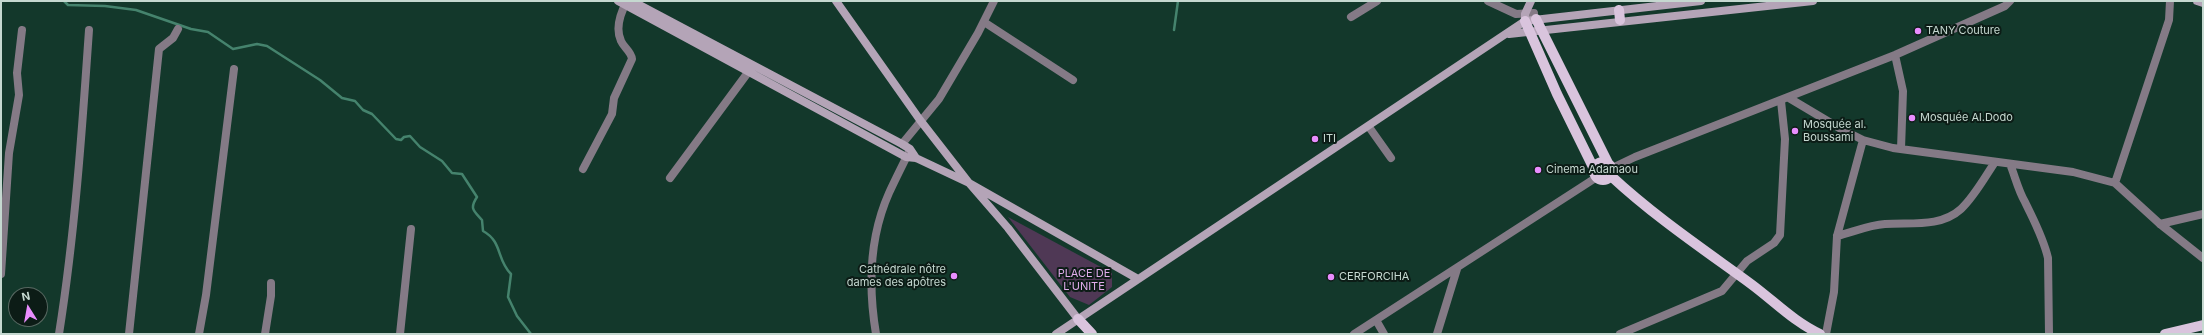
<!DOCTYPE html>
<html>
<head>
<meta charset="utf-8">
<style>
  body { margin:0 }
  #map { position:relative; width:2204px; height:335px; overflow:hidden; background:#13382b; font-family:Inter,sans-serif }
  canvas { display:block }
  .frame { position:absolute; inset:0; border:2px solid #c5d8d0; pointer-events:none }
  .north { position:absolute; left:8px; top:287px; width:40px; height:40px; box-sizing:border-box; background:#0c1c16; border:1px solid #566760; border-radius:50%; rotate:349deg; font-size:11px; font-weight:700; line-height:16px; text-align:center; color:#c5d8d0 }
  .north::after { content:''; display:block; margin:auto; width:14px; height:18px; background:#e98dfe; clip-path:polygon(50% 0,100% 100%,50% 72%,0 100%) }
</style>
</head>
<body>
<div id="map">
<canvas width="2204" height="335"></canvas>
<div class="frame"></div>
<div class="north">N</div>
</div>
<script>
const g = document.querySelector('canvas').getContext('2d');
g.lineJoin = 'round';
function fill(path, color) { g.fillStyle = color; g.fill(path, 'evenodd'); }
function strokePath(path, color, width, dash) { g.strokeStyle = color; g.lineWidth = width; g.lineCap = dash ? 'butt' : 'round'; g.setLineDash(dash || []); g.stroke(path); }
function drawText(font, color, halo, rows, align = 'center') {
  g.font = font + ' Inter,sans-serif'; g.lineWidth = 4; g.setLineDash([]); g.textBaseline = 'middle'; g.strokeStyle = halo; g.fillStyle = color; for (const [text, x, y, turn = 0] of rows) {
    g.save(); g.translate(x, y); g.rotate((+turn || 0) * Math.PI / 180); g.textAlign = isNaN(turn) ? turn : align; if (halo) g.strokeText(text, 0, 0); g.fillText(text, 0, 0); g.restore();
  }
}
const green = new Path2D(`
  M1008,217L1112,273V287L1089,305L1070,297Z`);
const stream = new Path2D(`
  M64,1L68,5L105,6L136,10L191,29L208,32L233,49L257,44L267,46L320,80L342,98L355,101L363,110L372,114L396,139L401,140L404,137L410,136L420,147L442,161L452,173L462,174L477,197C469,209 474,211 482,220L483,231C503,242 496,259 511,274L508,297L517,316L531,334
  M1174,30L1178,1`);
const street = new Path2D(`
  M1488,1L1516,14L1534,13
  M1351,17L1377,1
  M984,22L1073,80
  M1895,55L1903,91L1901,149
  M1789,98L1841,129L1863,140L1893,148L2073,172L2115,183L2160,224L2203,258
  M1369,127L1391,158
  M902,144L939,99L978,33L994,1
  M2010,164C2015,176 2018,190 2025,202C2034,221 2043,237 2048,258L2049,334
  M1612,168L1635,157L1895,55L2005,6L2010,1
  M583,169L612,114L614,98L632,59C631,51 624,48 621,41C615,28 621,12 627,1
  M670,178L752,67
  M2115,183L2169,20L2170,1
  M2160,224L2203,214
  M1837,236C1853,232 1869,225 1885,224C1910,222 1940,228 1961,209C1974,197 1985,177 1995,162
  M1,274L9,153L19,95L17,73L22,30
  M1376,320L1384,334
  M59,334C75,233 82,131 89,30
  M129,334L159,49L173,38L178,29
  M199,334L206,295L234,69
  M265,334L271,296V283
  M400,334L411,229
  M876,334C868,286 869,238 889,193C895,180 902,166 909,152
  M1354,334L1597,177
  M1437,334L1457,269
  M1620,334L1722,291L1747,261L1774,243L1780,235L1785,139L1781,101
  M1826,334L1834,292L1837,236L1863,140`);
const secondary = new Path2D(`
  M618,1L906,157L916,158L969,183L1138,279
  M632,1L902,144L910,149L916,158
  M836,1L920,120L969,183L1008,228L1078,319
  M2197,1L2203,3
  M1525,21V14L1531,1
  M1509,34L1813,1
  M1056,334L1525,21L1701,1`);
const primary = new Path2D(`
  M1619,10L1620,20
  M1536,19L1608,163
  M1525,21L1557,94L1594,169
  M1594 171a9 9 0 1 1 18 0a9 9 0 1 1-18 0Z
  M1611,176C1654,216 1703,249 1751,284C1774,301 1794,322 1820,334
  M1078,319L1092,334
  M2165,334L2203,325`);
const markers = [
  [1918,31,4,"#e98dfe"],
  [1912,118,4,"#e98dfe"],
  [1795,131,4,"#e98dfe"],
  [1315,139,4,"#e98dfe"],
  [1538,170,4,"#e98dfe"],
  [954,276,4,"#e98dfe"],
  [1331,277,4,"#e98dfe"]
];
const poiNames = [
  ["TANY Couture",1926,31],
  ["Mosquée Al.Dodo",1920,118],
  ["Mosquée al.",1803,125],
  ["Boussami",1803,138],
  ["ITI",1323,139],
  ["Cinema Adamaou",1546,170],
  ["Cathédrale nôtre",946,270,"right"],
  ["dames des apôtres",946,283,"right"],
  ["CERFORCIHA",1339,277]
];
const parkNames = [
  ["PLACE DE",1084,274],
  ["L'UNITE",1084,287]
];
fill(green, '#4f3855');
strokePath(stream, '#45836d', 2.5);
strokePath(street, '#847a86', 8);
strokePath(secondary, '#b4a4b7', 8);
strokePath(primary, '#d9c4dd', 10);
for (const [x, y, r, color] of markers) { const dot = new Path2D(); dot.arc(x, y, r, 0, 2 * Math.PI); g.fillStyle = color; g.fill(dot); strokePath(dot, '#0c1c16', 1.5); }
drawText('11px', '#c5d8d0', '#0c1c16', poiNames, 'left');
drawText('11px', '#e0aceb', '#0c1c16', parkNames);
</script>
</body>
</html>
